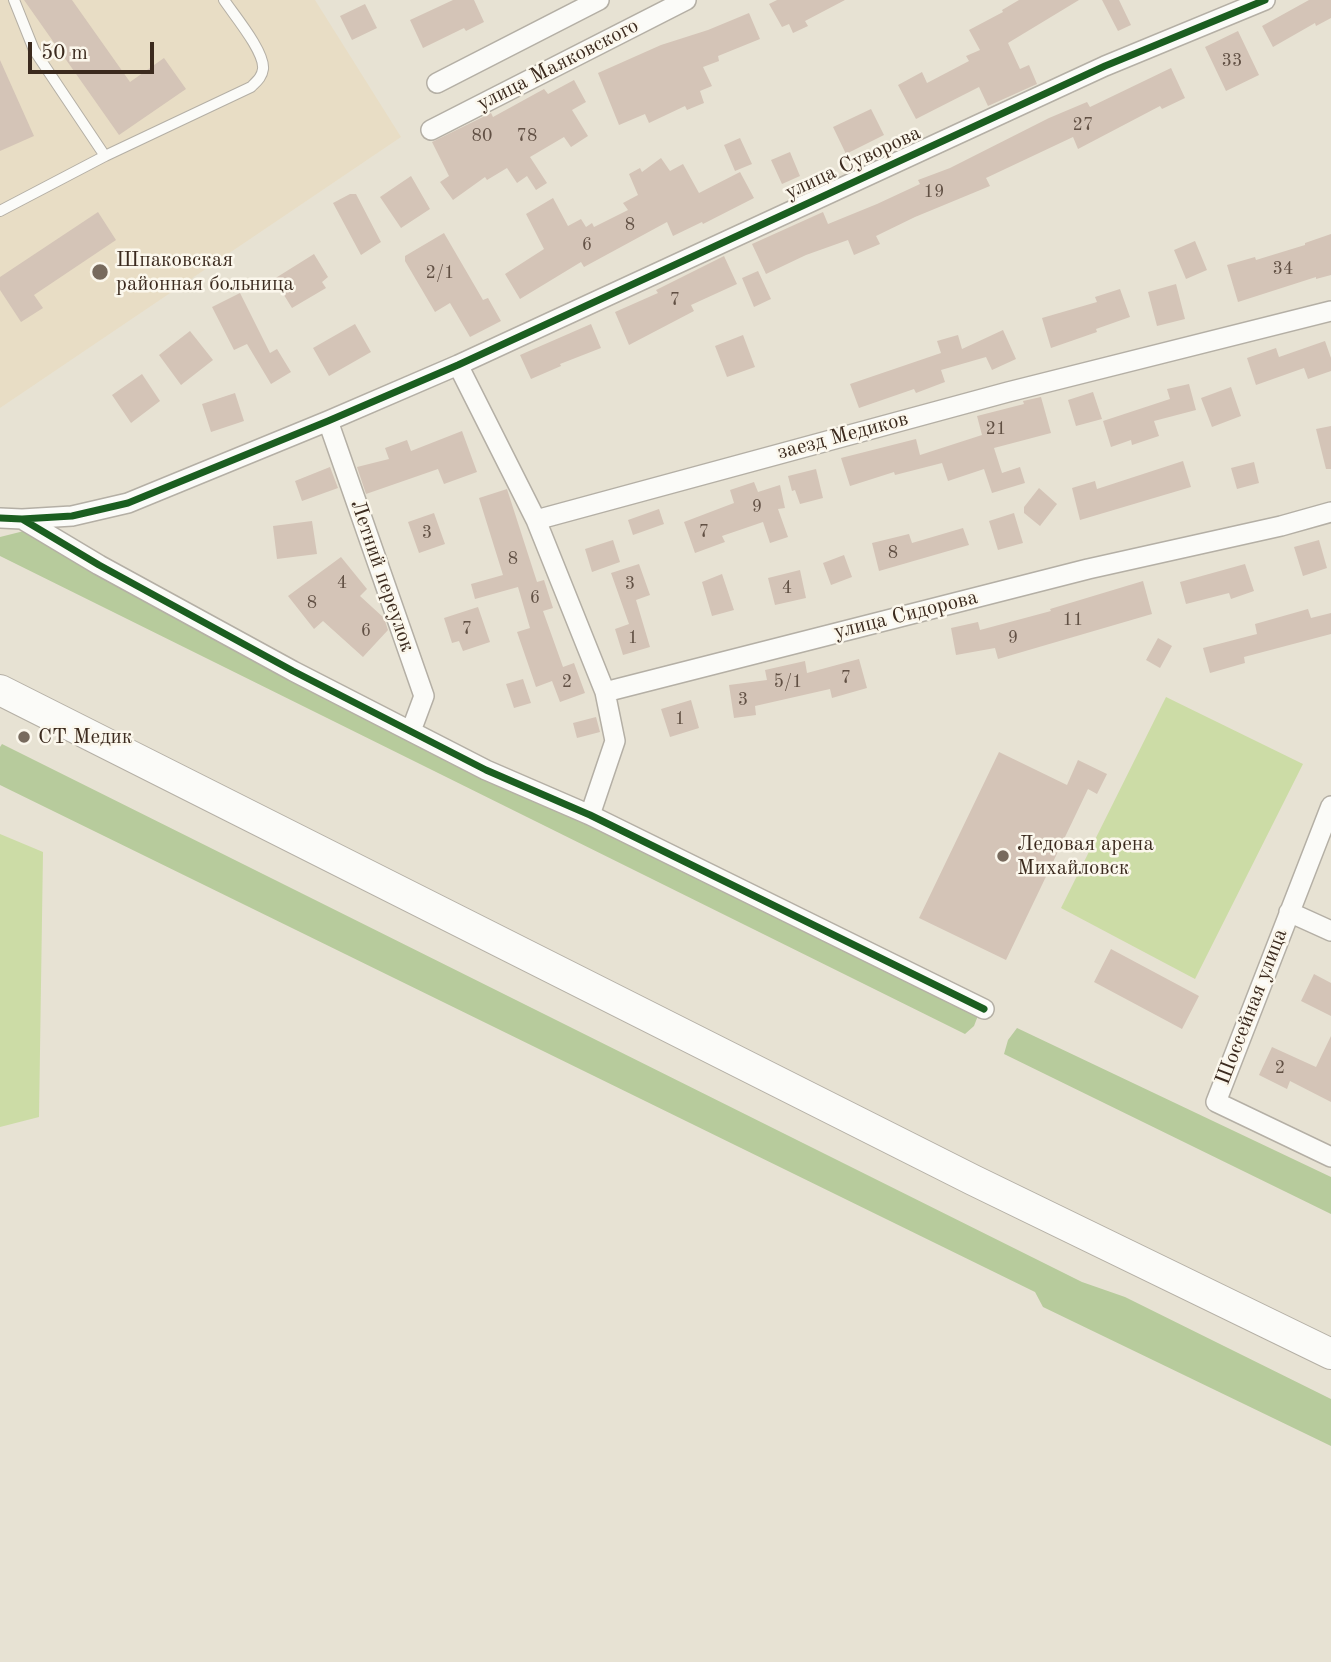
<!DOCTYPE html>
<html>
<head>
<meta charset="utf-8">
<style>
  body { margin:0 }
  #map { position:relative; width:1331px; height:1662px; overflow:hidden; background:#e7e2d3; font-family:"Old Standard TT",serif }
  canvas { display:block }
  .scale { position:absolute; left:28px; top:42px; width:126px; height:32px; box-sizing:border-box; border:4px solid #3b2a1e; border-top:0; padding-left:9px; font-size:21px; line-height:24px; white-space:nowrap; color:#3b2a1e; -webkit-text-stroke:5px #fbf7ec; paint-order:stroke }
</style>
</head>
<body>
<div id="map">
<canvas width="1331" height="1662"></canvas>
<div class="scale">50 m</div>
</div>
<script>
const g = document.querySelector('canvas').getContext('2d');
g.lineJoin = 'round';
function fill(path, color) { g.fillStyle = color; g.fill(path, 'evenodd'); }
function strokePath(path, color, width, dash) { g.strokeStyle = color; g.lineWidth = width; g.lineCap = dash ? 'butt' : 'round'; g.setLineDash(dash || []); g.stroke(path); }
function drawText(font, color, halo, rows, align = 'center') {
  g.font = font + ' "Old Standard TT",serif'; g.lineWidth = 5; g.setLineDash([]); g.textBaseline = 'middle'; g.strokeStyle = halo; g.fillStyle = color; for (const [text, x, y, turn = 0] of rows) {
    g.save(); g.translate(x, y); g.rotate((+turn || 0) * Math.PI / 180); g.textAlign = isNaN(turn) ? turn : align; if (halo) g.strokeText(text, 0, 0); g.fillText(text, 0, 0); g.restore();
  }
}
const built = new Path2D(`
  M0,0H315L401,137L0,408Z`);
const green = new Path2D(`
  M1166,697L1303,764L1195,979L1061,908Z
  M0,834L43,852L39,1117L0,1127Z`);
const forest = new Path2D(`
  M24,531L979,1013L974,1026L965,1034L0,556V537Z
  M2,744L1082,1282L1125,1297L1331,1399V1446L1043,1307L1035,1292L0,785V747Z
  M1017,1028L1331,1177V1214L1004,1054L1008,1040Z`);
const building = new Path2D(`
  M24,0H72L130,82L164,58L186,89L119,135Z
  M453,0H474L484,22L466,31L464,28L423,48L410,20Z
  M777,0H845L805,21L808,26L793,33L789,24L782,27L769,4Z
  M1019,0H1079L1008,43L1020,69L1029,65L1037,84L988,106L979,87L916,119L898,85L922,72L927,83L969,61L966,56L980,50L969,30L1003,12L1002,10Z
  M1102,0H1119L1131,25L1118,31Z
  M1309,0H1331V18L1316,26L1315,23L1273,47L1262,26Z
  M365,4L377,28L352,40L340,16Z
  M749,13L760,39L718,56L719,61L703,67L712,86L700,91L704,103L687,110L685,106L649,123L645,114L619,125L598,73L661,45L708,30Z
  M1238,31L1259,75L1226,91L1205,47Z
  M0,60L34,136L0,151Z
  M1171,68L1185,98L1162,109L1160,106L1078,149L1073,137L986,178L990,186L915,217L876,236L880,244L854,255L848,240L806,255L766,274L752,244L823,212L828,224L877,204L920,184L918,180L950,168L1049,118L1087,102L1090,107Z
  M574,80L586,102L572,110L588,136L571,147L564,137L530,157L547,183L536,190L527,176L517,183L507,168L487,180L485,177L453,200L440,182L449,176L432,142L491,113L493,117L544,89L548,94Z
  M871,109L884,135L846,154L833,127Z
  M740,138L752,164L735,171L724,145Z
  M790,152L800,176L782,184L771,160Z
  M661,158L670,171L683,164L699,193L740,172L754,198L703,224L702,222L673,236L667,222L584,267L581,262L520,299L505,274L544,249L526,214L553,198L568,226L581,219L586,227L592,223L594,227L628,210L623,203L638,195L629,174L640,168L642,172Z
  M411,176L430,209L401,228L380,197Z
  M350,194H356L381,242L361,255L333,203Z
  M98,212L116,240L34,295L43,308L21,322L0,290V277Z
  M444,233L483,300L488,298L501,321L470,337L450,303L435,312L405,261V256Z
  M1331,234V275L1316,279V277L1238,302L1227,265L1255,257L1256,260L1305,245V243Z
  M1195,241L1207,270L1186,279L1174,250Z
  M314,254L328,277L322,282L326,288L292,308L274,279Z
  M724,256L737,284L691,305L694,311L629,345L615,312L658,293L656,290Z
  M758,271L771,299L754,307L742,278Z
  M1176,284L1185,319L1157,326L1148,292Z
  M1120,289L1130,317L1096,329L1097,332L1051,348L1042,318L1097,302L1095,297Z
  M240,293L270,353L277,349L291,372L271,384L247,344L234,350L212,307Z
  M355,324L371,352L329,376L313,348Z
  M591,324L601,348L560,364L561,366L531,379L520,355Z
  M1003,330L1016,359L992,370L986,357L941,370L945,382L916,393L914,389L859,408L850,384L941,353L937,341L958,335L962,349Z
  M190,331L213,360L181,385L159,355Z
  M743,335L755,367L727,377L715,346Z
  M1325,341L1331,358V371L1308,379L1304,368L1256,385L1247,358L1276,348L1279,357Z
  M142,374L160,401L131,423L112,395Z
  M1189,384L1196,410L1154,421L1159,436L1132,445L1131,440L1111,447L1103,421L1170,399L1167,389Z
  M1231,387L1241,416L1212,427L1201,398Z
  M1093,392L1102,419L1076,426L1068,400Z
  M235,393L244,421L211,432L202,404Z
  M1041,397L1051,433L994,448L1002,473L1020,467L1025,483L992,493L984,469L948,481L942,463L895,475L894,472L850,486L841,458L916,439L920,455L982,435L977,416L1024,404L1023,401Z
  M1331,426V469H1326L1316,429Z
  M462,431L477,472L444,484L438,469L366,494L357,467L389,459L385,448L407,440L411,451Z
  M1183,461L1191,487L1080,520L1072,488L1095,481L1097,489Z
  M1254,462L1259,483L1237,489L1231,468Z
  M330,467L338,488L302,501L295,481Z
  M816,469L823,498L800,504L795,490L792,491L788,476Z
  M754,482L758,492L780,485L785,508L778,509L788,537L770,543L763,522L722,536L725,542L695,553L684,522L734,503L730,490Z
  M1039,488L1057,504L1040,526L1024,513V507Z
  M507,489L537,582L544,580L553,608L543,611L563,667L574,663L585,693L560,702L552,681L536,687L517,632L530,628L518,587L475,599L471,584L503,575L479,498Z
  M659,509L664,524L633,535L628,520Z
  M434,513L445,544L419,553L408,522Z
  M1014,513L1023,543L998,550L989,521Z
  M312,521L317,554L277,559L273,526Z
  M963,528L969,545L879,571L872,543L909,534L912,543Z
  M613,540L620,562L592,572L585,549Z
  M1319,540L1327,568L1303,576L1294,547Z
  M844,555L852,577L831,585L823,563Z
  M341,557L367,589L360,596L384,618L388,630L363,657L323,621L314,629L288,596Z
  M639,564L650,595L636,600L650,647L623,655L615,629L629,624L611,573Z
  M1245,564L1254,591L1231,599L1229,593L1186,604L1180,582Z
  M800,570L806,598L775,605L768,578Z
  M722,574L734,610L712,616L702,582Z
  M1143,581L1152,614L998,659L995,648L956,655L951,628L978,622L980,630L1051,611L1050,609Z
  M478,607L490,642L463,651L459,641L452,643L444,618Z
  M1308,609L1311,618L1331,613V634L1244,657L1245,663L1210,673L1203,648L1257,634L1255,624Z
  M1158,638L1172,646L1160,668L1146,660Z
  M859,659L867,688L832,698L830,689L755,706L756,715L734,718L729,685L767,680L765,670L805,661L807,673Z
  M523,679L531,703L514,708L506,684Z
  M691,700L699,728L670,737L661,709Z
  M596,717L600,732L577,738L573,723Z
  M999,752L1067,785L1078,760L1107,774L1097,794L1088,789L1006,960L919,918Z
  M1111,949L1199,996L1182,1029L1094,982Z
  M1314,974L1331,983V1016L1301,1001Z
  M1331,1036V1102L1290,1081L1287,1089L1259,1075L1272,1047L1316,1067Z`);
const service = new Path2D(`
  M14,0L34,50L105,156
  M0,211L105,156L251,87C257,81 262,77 263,69C265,52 234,15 224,0`);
const minor = new Path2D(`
  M437,83L599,0
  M431,130L686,0
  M458,365L536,520
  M328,421L424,696L411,731
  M0,518L22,519L99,565L293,671L486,770L590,815L984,1009
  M22,519L72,516L128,503L328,421L458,365L1105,66L1265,0
  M605,692L536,520L1008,392L1331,311
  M1331,806L1216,1102L1331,1157
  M590,815L615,741L605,692L1088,569L1281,526L1331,512
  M1289,912L1331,931`);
const primary = new Path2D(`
  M0,690L973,1180L1331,1354`);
const cycleway = new Path2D(`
  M0,518L22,519L99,565L293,671L486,770L590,815L984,1009
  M22,519L72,516L128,503L328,421L458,365L1105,66L1265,0`);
const markers = [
  [100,272,9,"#776a5d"],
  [24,737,7,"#776a5d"],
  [1003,856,7,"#776a5d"]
];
const numberNames = [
  ["33",1232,61],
  ["27",1083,125],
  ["80",482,136],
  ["78",527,136],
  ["19",934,192],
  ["8",630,225],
  ["6",587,245],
  ["34",1283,269],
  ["2/1",440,273],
  ["7",675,300],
  ["21",996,429],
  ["9",757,507],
  ["7",704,532],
  ["3",427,533],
  ["8",893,553],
  ["8",513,559],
  ["4",342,583],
  ["3",630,584],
  ["4",787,588],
  ["6",535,598],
  ["8",312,603],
  ["11",1073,620],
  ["7",467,629],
  ["6",366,631],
  ["1",633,638],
  ["9",1013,638],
  ["7",846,678],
  ["2",567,682],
  ["5/1",788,682],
  ["3",743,700],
  ["1",680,719],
  ["2",1280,1068]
];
const streetNames = [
  ["улица Маяковского",558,65,-27],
  ["улица Суворова",853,163,-25],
  ["заезд Медиков",843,436,-15],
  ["Летний переулок",382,576,71],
  ["улица Сидорова",906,615,-14],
  ["Шоссейная улица",1252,1007,-69]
];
const poiNames = [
  ["Шпаковская",116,260],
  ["районная больница",116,284],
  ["СТ Медик",38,737],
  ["Ледовая арена",1017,844],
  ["Михайловск",1017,868]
];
fill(built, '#e8ddc5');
fill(green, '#ccdca6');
fill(forest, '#b7cb9c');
fill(building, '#d4c4b7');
strokePath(service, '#b4afa5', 12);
strokePath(minor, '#b4afa5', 22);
strokePath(primary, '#b4afa5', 32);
strokePath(service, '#fbfbf8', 10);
strokePath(minor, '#fbfbf8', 19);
strokePath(primary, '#fbfbf8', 30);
strokePath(cycleway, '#1b5e20', 7);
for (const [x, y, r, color] of markers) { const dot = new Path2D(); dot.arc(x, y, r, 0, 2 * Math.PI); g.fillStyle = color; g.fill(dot); strokePath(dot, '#fbf7ec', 2.5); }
drawText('18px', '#615044', null, numberNames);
drawText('21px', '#3b2a1e', '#fbf7ec', streetNames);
drawText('21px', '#3b2a1e', '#fbf7ec', poiNames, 'left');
</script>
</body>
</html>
